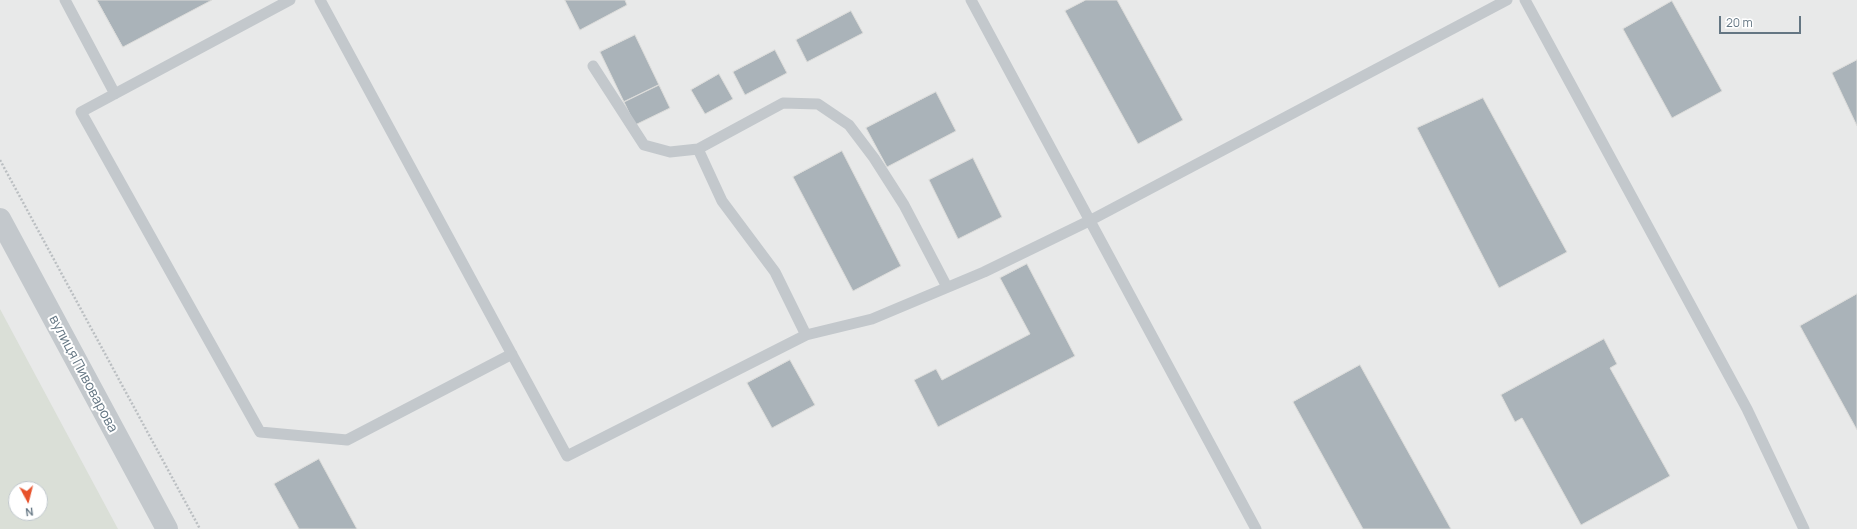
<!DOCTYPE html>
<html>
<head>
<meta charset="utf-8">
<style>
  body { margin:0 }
  #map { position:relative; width:1857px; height:529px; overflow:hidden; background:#fafaf8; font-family:Manrope,sans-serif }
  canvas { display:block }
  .north { position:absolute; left:8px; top:481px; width:40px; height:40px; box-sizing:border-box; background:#fff; border:1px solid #c1c8cd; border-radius:50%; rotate:173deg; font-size:11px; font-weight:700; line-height:16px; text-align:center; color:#647683 }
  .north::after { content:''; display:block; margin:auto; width:14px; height:18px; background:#e7512a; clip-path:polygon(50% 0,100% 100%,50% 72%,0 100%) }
  .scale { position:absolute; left:1719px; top:16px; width:82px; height:18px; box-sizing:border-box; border:2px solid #647683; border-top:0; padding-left:5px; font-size:12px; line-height:14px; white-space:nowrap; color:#647683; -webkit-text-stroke:3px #fff; paint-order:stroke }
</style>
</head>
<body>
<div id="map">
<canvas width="1857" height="529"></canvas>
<div class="north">N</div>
<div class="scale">20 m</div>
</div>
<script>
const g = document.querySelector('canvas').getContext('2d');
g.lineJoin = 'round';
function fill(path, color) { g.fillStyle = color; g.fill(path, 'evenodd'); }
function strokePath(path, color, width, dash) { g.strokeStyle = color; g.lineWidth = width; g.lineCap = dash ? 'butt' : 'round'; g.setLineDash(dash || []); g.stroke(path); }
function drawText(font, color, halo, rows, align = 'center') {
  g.font = font + ' Manrope,sans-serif'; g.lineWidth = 4; g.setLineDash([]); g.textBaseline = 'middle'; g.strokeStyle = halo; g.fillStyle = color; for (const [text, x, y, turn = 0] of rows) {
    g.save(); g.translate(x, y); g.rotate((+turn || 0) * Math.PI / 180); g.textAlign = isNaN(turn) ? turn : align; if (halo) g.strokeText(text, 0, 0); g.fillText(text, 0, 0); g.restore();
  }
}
const built = new Path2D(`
  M0,0H1857V529H0ZM16,489H40V513H16Z`);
const green = new Path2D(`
  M0,309L118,529H0ZM16,489H40V513H16Z`);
const building = new Path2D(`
  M97,0H212L123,47Z
  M565,0H625L627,5L580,30Z
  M1086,0H1117L1183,120L1138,144L1065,11Z
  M1672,1L1722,91L1672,118L1623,29Z
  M851,11L863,33L807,62L796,40Z
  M635,35L659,85L624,102L600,52Z
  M775,50L787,73L745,95L733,72Z
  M1857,60V126L1832,73Z
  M719,74L733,99L705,114L691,90Z
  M659,85L670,108L635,125L624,102Z
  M936,92L956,131L887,167L866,128Z
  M1483,98L1567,252L1499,288L1417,128Z
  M842,151L901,266L853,291L793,177Z
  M973,158L1002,217L958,239L929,180Z
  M1027,264L1075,356L938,427L914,380L936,369L942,380L1030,334L1000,278Z
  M1857,294V430L1800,326Z
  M1604,339L1617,364L1610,368L1670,476L1581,525L1522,418L1515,422L1501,395Z
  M790,360L815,405L772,428L747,383Z
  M1360,365L1451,529H1363L1293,402Z
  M319,459L357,529H299L274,484Z`);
const path = new Path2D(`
  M0,160L200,529`);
const service = new Path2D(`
  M65,0L115,94
  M290,0L81,112L260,432L347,440L512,354
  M320,0L567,456L806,335L872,319L984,272L1091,220L1507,0
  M971,0L1256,529
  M1525,0L1747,409L1804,529
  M593,66L644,145L670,152L698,149L722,201L775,272L806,335
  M698,149L783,103L818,104L849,125L874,158L904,205L947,287`);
const tertiary = new Path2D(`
  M0,219L167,529`);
const streetNames = [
  ["вулиця Пивоварова",83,374,62]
];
fill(built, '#e8e9e9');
fill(green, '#dadfd7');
fill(building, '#aab3b9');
strokePath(building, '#dcdcda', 1);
strokePath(path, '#bbbfc2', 2.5, [2, 2]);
strokePath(service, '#c3c8cc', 11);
strokePath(tertiary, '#c3c8cc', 22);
drawText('14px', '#647683', '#fff', streetNames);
</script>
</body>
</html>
